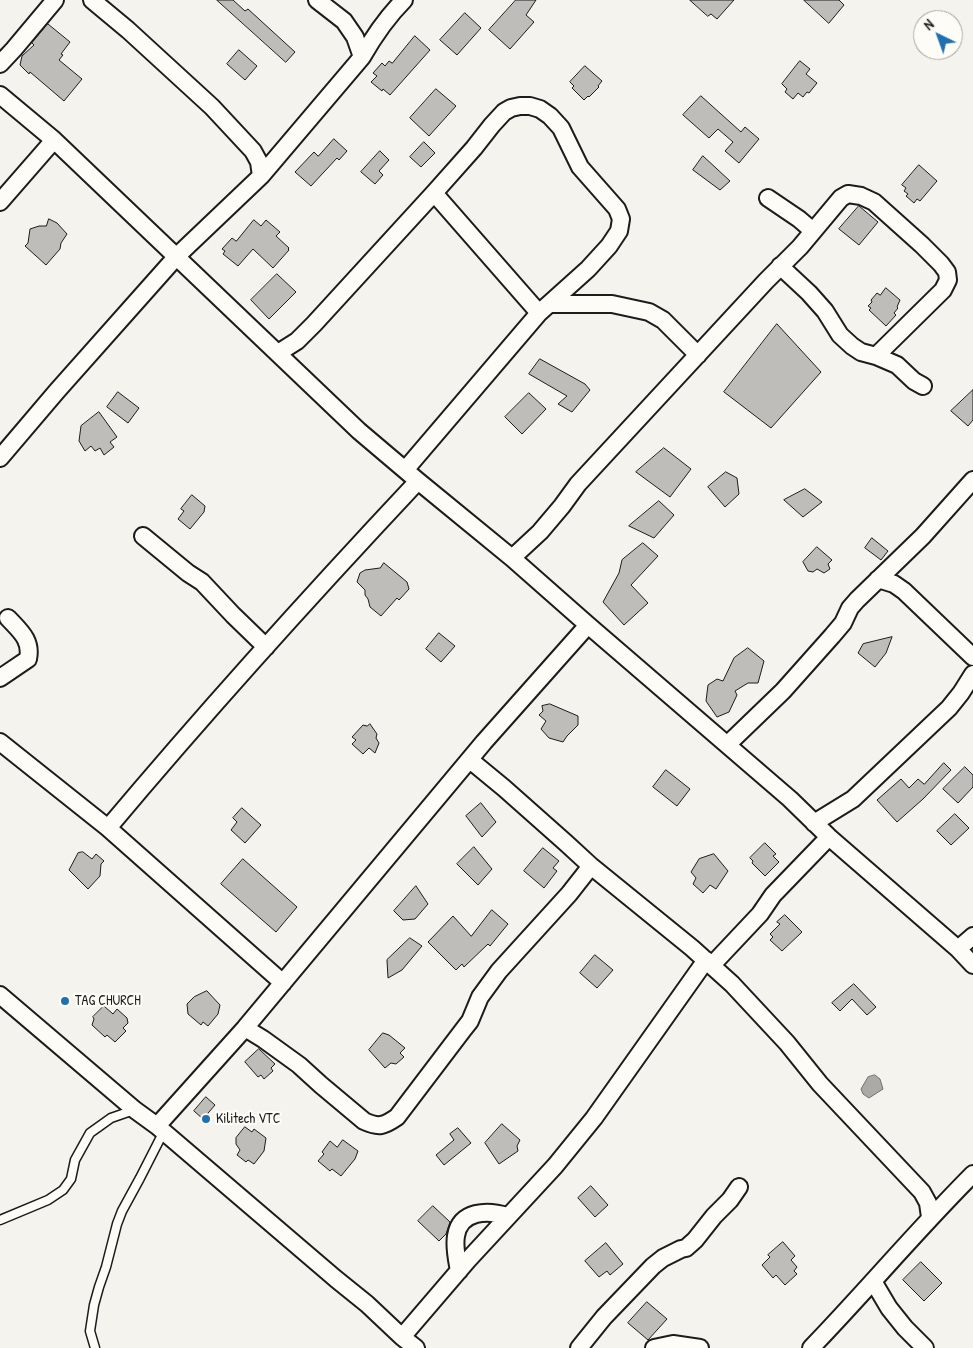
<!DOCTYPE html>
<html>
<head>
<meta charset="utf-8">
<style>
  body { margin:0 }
  #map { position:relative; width:973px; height:1348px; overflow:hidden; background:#f4f3ee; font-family:"Patrick Hand",sans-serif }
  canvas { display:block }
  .north { position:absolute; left:913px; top:10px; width:50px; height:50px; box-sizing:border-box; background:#fdfcf7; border:1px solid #a3a29f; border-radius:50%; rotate:318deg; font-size:14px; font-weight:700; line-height:20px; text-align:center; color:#1c1c1c }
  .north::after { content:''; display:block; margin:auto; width:18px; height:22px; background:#1f6fb2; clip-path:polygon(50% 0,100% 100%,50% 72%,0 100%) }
</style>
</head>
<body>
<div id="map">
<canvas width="973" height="1348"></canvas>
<div class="north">N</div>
</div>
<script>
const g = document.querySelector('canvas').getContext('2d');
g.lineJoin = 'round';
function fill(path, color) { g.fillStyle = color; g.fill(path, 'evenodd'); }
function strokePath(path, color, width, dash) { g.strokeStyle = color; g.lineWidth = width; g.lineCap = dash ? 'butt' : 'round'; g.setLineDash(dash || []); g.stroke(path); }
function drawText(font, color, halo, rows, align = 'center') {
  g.font = font + ' "Patrick Hand",sans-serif'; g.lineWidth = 4.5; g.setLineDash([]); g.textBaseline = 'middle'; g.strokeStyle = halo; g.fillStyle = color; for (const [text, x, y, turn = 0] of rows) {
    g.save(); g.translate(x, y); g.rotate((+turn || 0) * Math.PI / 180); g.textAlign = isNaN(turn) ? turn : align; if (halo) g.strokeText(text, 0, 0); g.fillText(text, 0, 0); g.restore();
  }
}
const water = new Path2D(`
  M875,1075L880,1079L883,1089L869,1098L863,1094L861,1089L868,1077Z`);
const building = new Path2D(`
  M217,0H233L245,11L248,9L295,52L286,62Z
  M516,0H536L526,15L534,22L510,49L489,30Z
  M690,0H734L717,19L711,14L708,16Z
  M804,0H839L844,5L829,23Z
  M465,13L481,28L457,55L440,40Z
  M48,24L70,42L61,54L63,55L59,60L82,79L64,101L30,72L29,74L20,65L22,56L34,45L32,43Z
  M415,36L430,50L390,95L383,89L382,91L371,82L377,76L373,73L382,63L385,66L389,61L392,63Z
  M239,50L257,66L245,80L227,64Z
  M800,61L810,69L806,74L817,83L809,93L807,92L803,97L798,93L793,99L785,92L787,89L782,84Z
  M585,66L602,81L598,86L599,87L589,97L588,96L584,100L572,88L574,86L570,82Z
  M436,89L456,106L429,136L410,118Z
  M701,96L741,132L745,127L759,139L739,163L725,151L733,142L718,129L709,138L683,115Z
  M334,139L347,151L339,160L337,158L311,186L295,172L314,152L318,156Z
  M424,142L435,153L421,167L410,157Z
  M380,151L389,160L379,171L383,175L375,184L361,172Z
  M703,156L730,181L720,190L693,170Z
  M919,165L937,181L920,201L917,199L914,203L906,196L908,194L904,191L906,188L902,185Z
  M859,206L878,222L859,245L839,229Z
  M49,219L57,223L67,234L61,243L60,249L46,265L25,246L28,243L30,229L39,226H46Z
  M254,220L261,226L266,220L280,232L276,236L289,248L288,249L289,250L273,268L253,249L238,266L223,254L225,251L222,249L232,238L236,241Z
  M277,274L296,292L269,319L251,300Z
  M886,288L900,300L897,307L898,308L894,313L896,315L886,326L869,310L871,308L868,306L872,302L871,300L877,293L880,295Z
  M777,324L821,372L771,428L724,392Z
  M540,359L585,384L590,390L572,412L558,404L567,396L529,374Z
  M973,390V420L968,426L951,411Z
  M118,392L139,408L128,423L107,407Z
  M529,393L546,409L522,434L505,417Z
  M99,412L117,437L110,442L114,447L104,455L100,448L95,451L91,446L85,451L79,441L81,426Z
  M664,448L691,469L670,497L636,472Z
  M726,472L737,478L739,494L725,507L708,487Z
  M805,489L822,502L803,517L784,500Z
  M192,495L205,506L204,512L190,529L178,519L184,511L181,509Z
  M659,501L674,515L654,538L629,526Z
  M872,538L888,551L881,560L865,548Z
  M643,543L658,556L631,585L648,603L624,625L603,602L619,573L622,560Z
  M817,547L832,560L828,564L830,569L824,573L817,569L813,572L808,571L803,562Z
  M384,563L407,582L409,589L399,600L397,598L381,616L370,607L368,599L365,595V590L357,582L360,573L365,570L380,568Z
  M439,633L455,646L441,662L426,649Z
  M892,637L886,653L875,667L858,653L863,644Z
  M748,648L764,661L758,683H748L735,691L737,695L729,712L717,717L706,701L708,685L717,679L723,681L734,658Z
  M550,704L578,716V725L567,736L563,742L549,738L541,729L546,721L539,715L543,711L542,706Z
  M370,724L377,734L376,738L379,743L375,753L369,748L363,754L352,744L356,740L352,737L363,725L367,726Z
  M944,763L951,770L923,799L897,822L877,800L901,779L909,788L918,779L924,784Z
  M965,767L973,775V787L958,803L943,789Z
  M666,770L690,789L677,806L653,787Z
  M481,803L496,822L482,837L466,816Z
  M242,808L261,825L245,843L231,830L237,822L233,818Z
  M955,814L969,828L951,845L937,831Z
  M765,843L776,854L773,856L779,862L765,876L752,863L753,861L750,858Z
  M474,847L492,869L478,885L457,864Z
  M543,848L559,861L553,868L557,871L544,888L524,871Z
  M83,852L92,859L96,854L104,861L101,864L100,876L88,889L69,870L78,853Z
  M714,854L728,871L716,889L710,885L703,893L693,884L696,878L691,872L699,859Z
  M243,859L297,907L276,932L221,884Z
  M416,886L428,904L415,919L403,920L394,911Z
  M492,910L508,924L490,946L488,944L464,967L462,964L456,970L428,942L453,916L471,936Z
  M785,915L802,932L782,951L770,940L773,937L770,934L780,924L777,922Z
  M410,938L422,946L402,970L388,978L387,960Z
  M595,955L613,970L597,988L580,973Z
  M854,984L876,1007L867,1015L852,999L840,1011L832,1003Z
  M207,991L220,1005L218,1014L208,1026L203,1022L201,1025L188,1014L187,1004L194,997Z
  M104,1006L113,1014L117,1009L127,1018L128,1023L123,1028L126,1031L115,1042L107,1035L105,1037L92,1025L94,1019L93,1017Z
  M383,1033L389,1035L405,1048L400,1053L404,1057L396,1064L391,1063L385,1068L369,1050Z
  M259,1049L275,1064L271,1068L273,1071L264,1079L261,1075L258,1077L245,1062Z
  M206,1097L215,1105L203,1119L194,1111Z
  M502,1124L520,1140L517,1146L518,1151L499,1164L485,1143Z
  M245,1127L252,1132L254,1129L266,1138L264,1151L254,1164L248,1160L246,1162L237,1155L240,1150L236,1144V1138Z
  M458,1128L471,1143L444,1165L436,1155L454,1140L450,1134Z
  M343,1140L358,1151L355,1159L341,1176L332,1169L330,1171L318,1161L324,1154L322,1152L330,1141L337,1147Z
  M591,1186L608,1205L595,1217L578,1198Z
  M433,1206L450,1222L446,1234L439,1241L418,1221Z
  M783,1242L795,1256L791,1260L797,1267L794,1271L797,1274L785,1285L776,1275L773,1278L762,1265L770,1257L768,1255Z
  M606,1243L623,1264L610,1275L607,1271L599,1277L585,1261Z
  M921,1262L942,1283L924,1301L903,1280Z
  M647,1302L667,1319L648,1340L628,1323Z`);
const service = new Path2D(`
  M0,1220L48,1200L63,1190L71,1179L75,1160L90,1133L111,1118L134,1110
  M95,1348L90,1331L94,1305L99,1287L106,1267L117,1224L122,1211L140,1178L164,1131`);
const minor = new Path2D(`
  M92,0L128,30L212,107L253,151L259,162L261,176
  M317,0L344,21L355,37L362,57
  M0,64L14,49L55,0
  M0,95L54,140L359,431L418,481L512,558L588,625L790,799L829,837L958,949L973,965
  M434,193L539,313
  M768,198L799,219L813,231
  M0,202L54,140
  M780,266L809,293L825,311L840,335L852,346L861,352L876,356L897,365L914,381L923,386
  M551,304H612L649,312L663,320L698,355
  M278,353L297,341L314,324L434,193L474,148L492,125L504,112L511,108L520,106H530L540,109L550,116L561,128L580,167L617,209L621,219L619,231L609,246L588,269L539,313L405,470
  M0,458L57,391L177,256L261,176L362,57C374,36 387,17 404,0
  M143,536L188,573L202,582L233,615L266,647
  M512,558L540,532L562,506L578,484L766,281L800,247L841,198L848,194L861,196L874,202L922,245L941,264L947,272L948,280L943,290L876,356
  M878,579L894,584L904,591L973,657
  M0,678L28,659C32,640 20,631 8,618
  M0,742L108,828L283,983
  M728,744L783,691L832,636L843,623L850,608L857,600L923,536L973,480
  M470,760L504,788L566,843L591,866L692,948L732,984L787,1043L820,1084L922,1192L928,1203L930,1217
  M814,823L853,799L949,708L961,693L973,674
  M108,828C208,709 312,594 418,481
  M958,949L973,936
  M712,965L760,914L773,895L829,837
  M0,995L135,1110L157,1126L336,1279L367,1304L402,1337L416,1348
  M245,1028L263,1039L299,1065L321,1085L364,1121C379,1128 384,1126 397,1117L463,1030L470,1021L480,997L499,971L569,894L591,866
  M157,1126L245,1028L484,742L588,625
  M459,1271C457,1260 454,1247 456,1236C460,1210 488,1210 507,1216
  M873,1281L889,1308L905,1328L925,1348
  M402,1337L468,1260L555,1166L594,1118L706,960
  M579,1348L604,1317L653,1266L663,1258L681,1249L686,1248L695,1240L714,1216L730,1200L739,1187
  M654,1348L673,1344L700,1348
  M811,1348C866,1291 917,1230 973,1174`);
const markers = [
  [65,1001,5,"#1f6fb2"],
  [206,1119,5,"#1f6fb2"]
];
const poiNames = [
  ["TAG CHURCH",75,1001],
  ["Kilitech VTC",216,1119]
];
fill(water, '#abaaa6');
strokePath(water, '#72716f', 1);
fill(building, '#bebdba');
strokePath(building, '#1c1c1c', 1);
strokePath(service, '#1c1c1c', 11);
strokePath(minor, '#1c1c1c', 20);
strokePath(service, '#fdfcf7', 8);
strokePath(minor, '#fdfcf7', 16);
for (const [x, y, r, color] of markers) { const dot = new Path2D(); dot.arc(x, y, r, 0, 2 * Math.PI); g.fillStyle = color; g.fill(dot); strokePath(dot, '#fdfcf7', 2); }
drawText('14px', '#1c1c1c', '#fdfcf7', poiNames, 'left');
</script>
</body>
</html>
